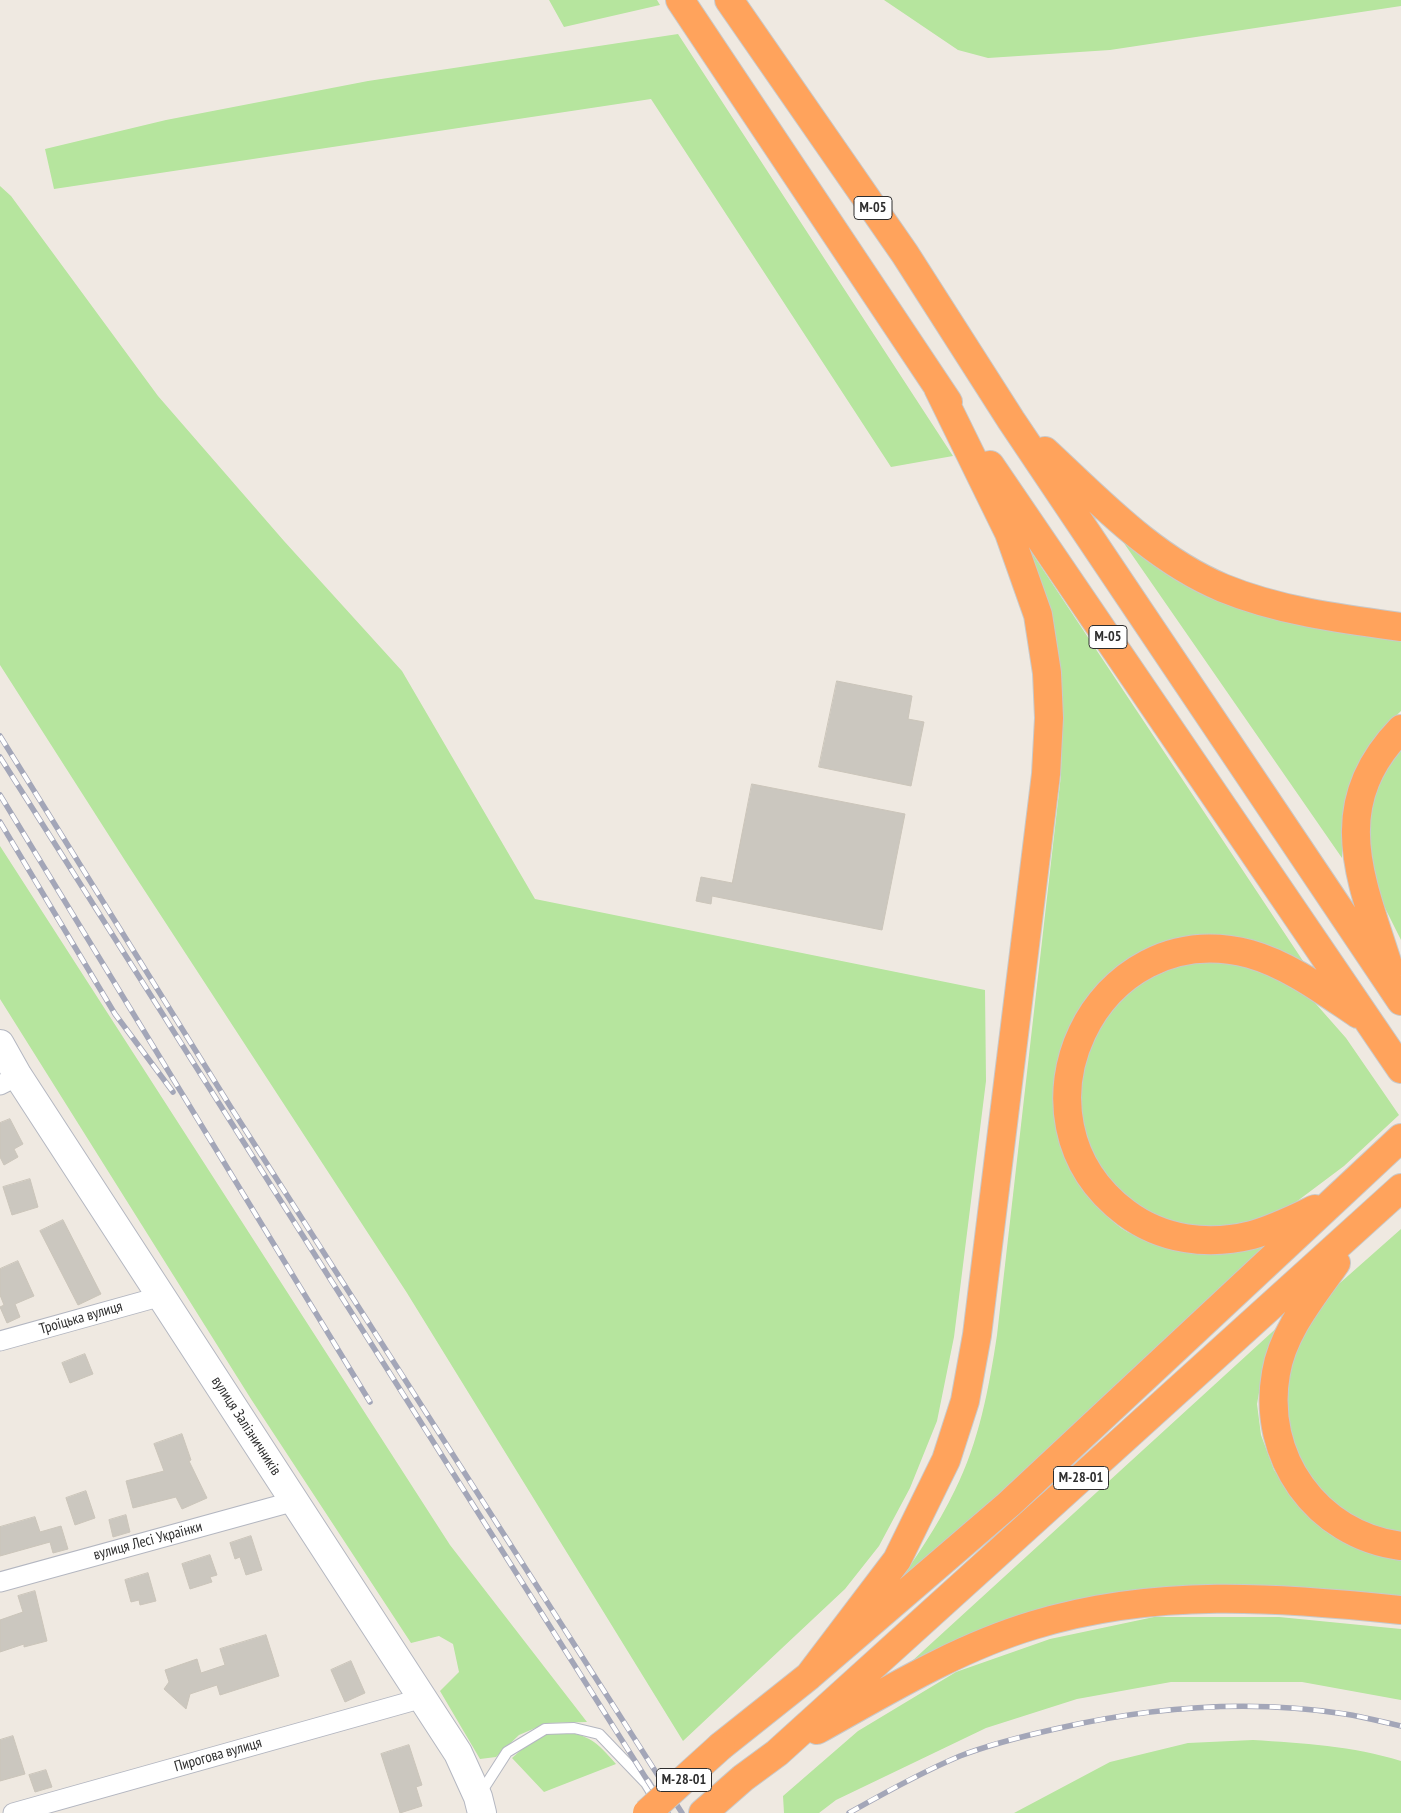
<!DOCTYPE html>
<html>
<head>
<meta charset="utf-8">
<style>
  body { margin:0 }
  canvas { display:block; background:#efe9e1 }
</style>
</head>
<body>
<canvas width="1401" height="1813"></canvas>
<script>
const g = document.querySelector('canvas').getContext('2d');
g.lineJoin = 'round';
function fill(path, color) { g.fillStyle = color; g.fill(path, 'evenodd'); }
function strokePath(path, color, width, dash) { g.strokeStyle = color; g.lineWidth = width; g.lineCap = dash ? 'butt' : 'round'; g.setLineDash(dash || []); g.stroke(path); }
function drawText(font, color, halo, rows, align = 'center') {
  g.font = font + ' "PT Sans Narrow",sans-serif'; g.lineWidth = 4; g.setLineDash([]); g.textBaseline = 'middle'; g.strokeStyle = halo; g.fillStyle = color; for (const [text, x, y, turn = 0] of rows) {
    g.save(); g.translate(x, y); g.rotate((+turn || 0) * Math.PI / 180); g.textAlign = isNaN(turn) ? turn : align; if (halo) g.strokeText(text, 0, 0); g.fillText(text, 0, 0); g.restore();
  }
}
const green = new Path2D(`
  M549,0H657L660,5L564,27Z
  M884,0H1401V6L1110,50L988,58L958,50Z
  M678,34L953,456L891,467L651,99L54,189L45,149L166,120L368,81Z
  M0,186L11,196L158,396L284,541L402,671L535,899L985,990L986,1081L954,1337L937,1421L910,1488L879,1546L845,1589L683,1741L407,1293L124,859L0,665Z
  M1119,536L1140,554L1401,637V711C1352,757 1344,793 1342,858Z
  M1026,544L1311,973C1290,963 1269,949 1247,941C1222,933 1189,938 1165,945C1059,979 1018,1108 1089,1195C1101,1210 1116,1228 1134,1235C1143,1238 1158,1236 1168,1236C1203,1238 1239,1239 1274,1240L893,1592C914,1559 938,1526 955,1490C979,1442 989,1388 997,1335L1061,775L1062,718Z
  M1401,742V940L1374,886L1367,857L1373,783Z
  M0,846L450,1545L587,1722L547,1723L519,1735L496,1757L480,1759L440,1691L459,1672L453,1644L439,1636L411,1643L251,1399L0,999Z
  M1171,963H1251L1309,996L1346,1038L1399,1115L1344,1166L1292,1205L1260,1223L1188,1230L1128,1204L1083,1144L1076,1079L1095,1022L1114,998Z
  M1401,1229V1535L1364,1525L1312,1485L1288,1433L1283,1398L1287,1367L1315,1310L1332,1290Z
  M1282,1323L1262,1376L1257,1404L1261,1435L1274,1470L1297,1503L1401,1558V1600L1237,1586L900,1672Z
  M1154,1617H1279L1401,1629V1700L1302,1682H1171L1077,1699L986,1728L836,1800L819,1813H784L783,1796L858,1731L956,1672L1050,1639Z
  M560,1731C590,1735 597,1742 616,1764L544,1792L512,1758L539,1734Z
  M1253,1740C1302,1743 1353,1746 1401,1761V1813H1014L1110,1762L1188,1743Z`);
const building = new Path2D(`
  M837,681L912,696L908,719L924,722L911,786L819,767Z
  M752,784L905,814L882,930L712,896L711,904L696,901L701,877L732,883Z
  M10,1119L23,1144L14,1149L18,1157L4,1165L0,1157V1123Z
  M30,1179L38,1207L12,1215L3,1187Z
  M63,1220L101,1294L78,1305L40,1231Z
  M18,1261L34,1296L15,1304L20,1317L7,1323L0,1307L4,1305L0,1295V1269Z
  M85,1354L93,1374L70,1383L62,1363Z
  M182,1434L191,1460L189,1461L207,1498L182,1509L176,1497L133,1508L126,1481L164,1471L154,1444Z
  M86,1491L95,1518L75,1525L66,1498Z
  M126,1515L130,1532L113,1537L109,1520Z
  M35,1517L40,1532L61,1526L68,1549L53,1553L50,1542L0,1556V1527Z
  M251,1536L262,1570L246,1575L240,1557L235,1559L230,1543Z
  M210,1555L217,1575L210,1577L212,1582L190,1589L182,1564Z
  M148,1573L156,1601L140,1605L139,1600L131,1602L125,1580Z
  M35,1591L47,1641L24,1647V1644L0,1652V1620L23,1612L18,1596Z
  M266,1635L279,1676L220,1695L217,1685L190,1694L186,1709L164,1689L169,1682L165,1670L197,1659L201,1673L225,1665L220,1649Z
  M351,1661L365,1693L345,1702L331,1670Z
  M13,1736L25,1774L0,1781V1740Z
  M409,1745L422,1785L416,1787L422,1806L400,1813L381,1754Z
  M46,1770L52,1787L35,1792L29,1775Z`);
const lane = new Path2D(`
  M480,1794L507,1752L545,1729L574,1728L599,1734L646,1783L657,1801`);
const street = new Path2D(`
  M0,1085L18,1076
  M0,1341L162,1296
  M0,1582L295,1501
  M13,1813L423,1698`);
const secondary = new Path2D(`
  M0,1044L18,1076L458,1753L478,1797L482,1813`);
const highway = new Path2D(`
  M680,0L948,402
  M729,0L905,254L1011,420L1401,1001
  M1045,451C1099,501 1153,559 1223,588C1279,611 1341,619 1401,627
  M990,465L1401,1069
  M1389,968C1361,879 1326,806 1401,729
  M1315,1209C1294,1219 1274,1229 1252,1235C1208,1246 1162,1240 1126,1213C999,1118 1095,913 1250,954C1289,965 1325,992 1358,1014
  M1336,1263C1313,1296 1283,1331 1276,1373C1261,1456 1316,1535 1401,1546
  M809,1676L897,1560L946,1460L965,1401L977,1335L1046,774L1049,718L1047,673L1038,615L1009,533L938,388
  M817,1730C887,1691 957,1648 1034,1625C1155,1588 1278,1597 1401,1610
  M721,1746L809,1676L1009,1504L1401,1138
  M703,1813L743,1778L777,1753L1401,1188`);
const rail = new Path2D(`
  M0,736L230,1106L682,1813
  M0,757L668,1813
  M0,795L370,1402
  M0,822L115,1014L173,1092
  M849,1813C886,1792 922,1772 960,1756C991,1744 1024,1736 1055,1729C1150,1707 1249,1699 1345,1714C1364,1717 1383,1722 1401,1726`);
const highwayBridge = new Path2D(`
  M647,1813L721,1746`);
const shields = [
  [873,208,38],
  [1108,637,38],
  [1081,1478,55],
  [684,1780,55]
];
const shieldNames = [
  ["М-05",873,208],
  ["М-05",1108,637],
  ["М-28-01",1081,1478],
  ["М-28-01",684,1780]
];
const streetNames = [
  ["Троїцька вулиця",81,1318,-16],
  ["вулиця Залізничників",246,1426,57],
  ["вулиця Лесі Українки",148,1541,-15],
  ["Пирогова вулиця",218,1755,-16]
];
fill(green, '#b6e59e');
fill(building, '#cbc7bf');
strokePath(building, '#cbc5ba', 1);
strokePath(lane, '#b4b7c1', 12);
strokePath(street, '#b4b7c1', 21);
strokePath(secondary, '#b4b7c1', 30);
strokePath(highway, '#c9c9c9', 30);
strokePath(lane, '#fff', 10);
strokePath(street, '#fff', 19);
strokePath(secondary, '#fff', 28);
strokePath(highway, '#ffa35c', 28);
strokePath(rail, '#a3a6b8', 5.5);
strokePath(rail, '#fff', 4, [11]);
strokePath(highwayBridge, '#c9c9c9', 30, []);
strokePath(highwayBridge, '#ffa35c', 28);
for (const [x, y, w] of shields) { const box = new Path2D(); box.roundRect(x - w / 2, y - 11.5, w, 23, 4); g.fillStyle = '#fff'; g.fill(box); strokePath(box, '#2e2e2e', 1); }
drawText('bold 14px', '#2e2e2e', null, shieldNames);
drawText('15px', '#2e2e2e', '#fff', streetNames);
</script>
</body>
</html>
